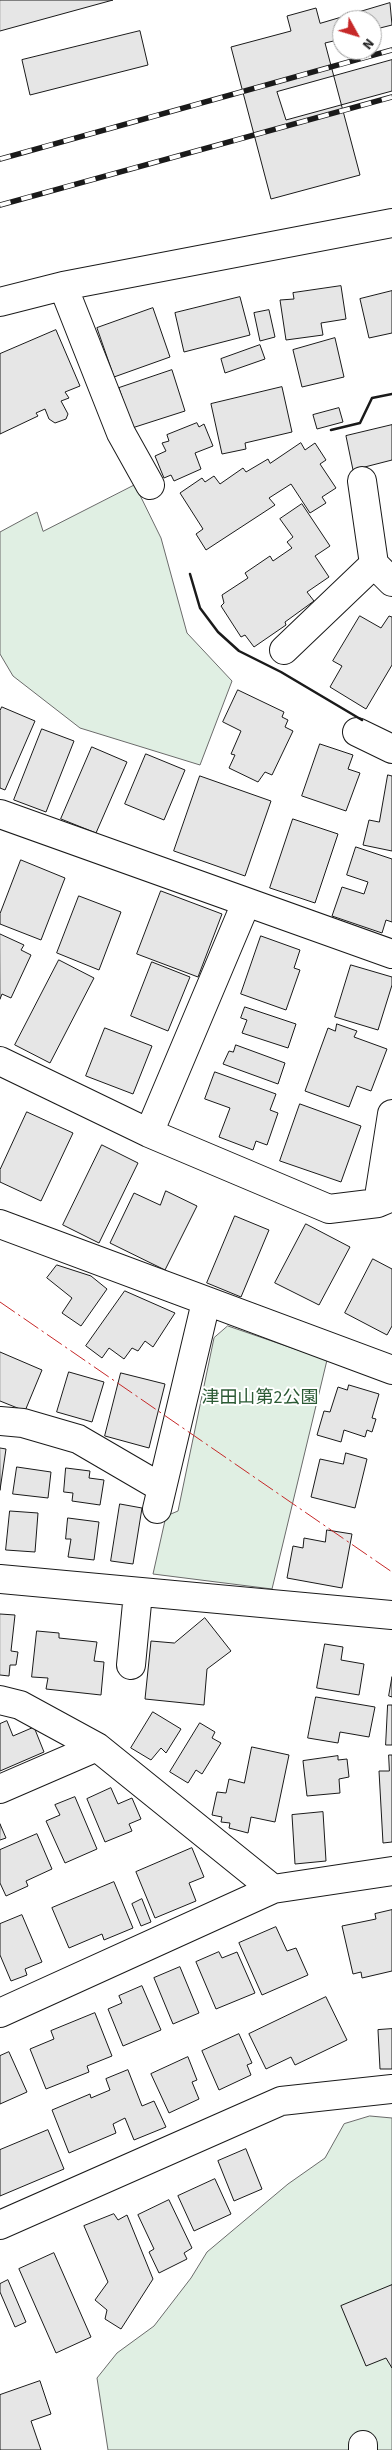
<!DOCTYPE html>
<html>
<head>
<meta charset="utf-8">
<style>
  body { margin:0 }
  #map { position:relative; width:392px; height:2450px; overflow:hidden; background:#fff; font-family:"Source Sans 3",sans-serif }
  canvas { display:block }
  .north { position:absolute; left:332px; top:10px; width:50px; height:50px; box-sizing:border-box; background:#fff; border:1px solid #a3a3a3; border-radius:50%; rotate:129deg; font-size:14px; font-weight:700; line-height:20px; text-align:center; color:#1a1a1a }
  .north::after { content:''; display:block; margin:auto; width:18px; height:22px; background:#c62828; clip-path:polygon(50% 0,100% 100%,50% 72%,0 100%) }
</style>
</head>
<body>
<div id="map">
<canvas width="392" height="2450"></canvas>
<div class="north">N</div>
</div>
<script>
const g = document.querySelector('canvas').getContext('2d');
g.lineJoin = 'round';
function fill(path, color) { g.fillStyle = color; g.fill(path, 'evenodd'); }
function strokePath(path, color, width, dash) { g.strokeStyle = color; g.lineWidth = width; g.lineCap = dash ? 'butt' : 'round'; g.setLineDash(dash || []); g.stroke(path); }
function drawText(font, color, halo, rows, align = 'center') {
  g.font = font + ' "Source Sans 3","Noto Sans JP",sans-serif'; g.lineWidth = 4; g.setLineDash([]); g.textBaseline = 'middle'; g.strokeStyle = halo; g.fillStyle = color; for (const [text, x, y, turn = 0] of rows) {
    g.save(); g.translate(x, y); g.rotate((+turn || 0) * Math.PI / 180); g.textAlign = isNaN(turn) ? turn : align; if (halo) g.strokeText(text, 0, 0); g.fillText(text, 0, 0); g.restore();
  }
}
const green = new Path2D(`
  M135,485L161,538L187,633L232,681L200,765L80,728L13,676L0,654V532L37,512L43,531Z
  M228,1326L327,1360L272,1589L153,1574L166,1516L178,1511L214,1338Z
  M370,2116L392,2118V2450H108L97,2378L117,2353L154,2326L191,2278L207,2252L288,2184L325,2158L344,2124Z`);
const building = new Path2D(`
  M0,0H113L0,31Z
  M390,3L392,25L372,30V20H342V39L325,43L360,175L271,199L231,47L291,31L287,16L316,8L320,23Z
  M140,31L148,65L30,95L22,60Z
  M392,60V91L286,120L277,92Z
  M341,286L346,319L321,323L323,335L286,340L280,300L294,299L293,293Z
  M392,291V333L369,338L360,299Z
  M240,297L250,335L184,352L175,313Z
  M153,308L170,357L114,377L97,328Z
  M269,310L275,337L260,341L254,313Z
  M56,330L80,386L65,392L69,398L61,401L68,414L66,419L55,423L49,419L45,409L36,413L38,416L0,434V354Z
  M335,338L344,377L302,387L293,350Z
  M260,345L265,359L225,373L221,359Z
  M172,370L185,411L132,428L119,388Z
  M282,387L292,432L245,443L246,449L222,454L211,404Z
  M339,408L343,422L317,429L313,415Z
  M197,423L199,427L204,424L213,446L195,453L201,469L174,481L171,475L164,478L155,456L166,451L162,443L169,441L167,435Z
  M392,425V460L353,470L346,436Z
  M301,443L305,450L315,443L326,460L320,464L336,488L322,497L326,503L310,513L291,484L269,498L275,505L206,550L196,534L203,529L180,493L202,478L205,482L214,476L220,484L243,468L246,472L268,459L270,463Z
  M302,504L330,546L315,556L329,577L307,592L314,601L285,622L286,625L254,647L245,635L241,637L221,606L224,603L222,595L248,578L245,573L270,556L273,561L292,548L287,542L293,537L280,519Z
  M360,616L381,628L389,616L392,617V665L366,709L330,687L342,666L333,661Z
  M238,690L284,712L282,717L288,720L285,727L293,731L272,775L265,772L258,782L229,768L235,755L231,754L241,731L223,722Z
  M2,707L35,721L5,790L0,788V711Z
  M42,729L74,741L46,812L14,800Z
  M320,744L353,755L348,769L360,773L346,811L302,796Z
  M92,747L127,762L96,833L61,819Z
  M146,754L185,770L164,820L125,804Z
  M388,775L392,776V851L363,845L369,820L379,822Z
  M200,776L271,801L245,876L174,851Z
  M293,819L338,834L315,903L270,888Z
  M356,847L392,859V922L386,920L382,933L332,916L342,887L364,894L368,882L347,875Z
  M21,860L65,878L41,940L0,924V914Z
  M161,891L222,914L198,977L137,954Z
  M79,896L121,912L99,970L57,953Z
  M0,934L24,945L21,950L31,955L11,998L2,994L0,999Z
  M261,936L300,950L294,968L300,970L286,1010L241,994Z
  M59,960L94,978L50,1063L15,1045Z
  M152,962L190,977L168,1031L131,1016Z
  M351,965L392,977V985L378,1030L335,1017Z
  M245,1007L296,1024L288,1048L242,1033L247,1020L241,1018Z
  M337,1024L357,1031L354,1037L387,1049L371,1091L357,1086L349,1107L305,1091L328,1028L335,1031Z
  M105,1028L152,1046L133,1094L86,1076Z
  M236,1045L285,1063L278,1084L223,1064L229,1051L233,1052Z
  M215,1072L276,1094L270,1110L278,1113L267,1145L256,1141L253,1150L219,1137L230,1108L205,1099Z
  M300,1104L361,1126L341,1182L280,1161Z
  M27,1112L73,1133L41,1201L0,1182V1170Z
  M102,1145L138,1163L99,1243L63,1225Z
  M166,1191L197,1206L165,1270L110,1243L134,1193L160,1205Z
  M235,1216L269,1230L241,1297L207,1283Z
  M306,1224L350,1247L319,1305L275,1283Z
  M373,1259L392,1269V1326L387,1335L345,1313Z
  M57,1265L91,1276L107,1289L81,1326L62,1313L72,1298L47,1278Z
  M125,1291L175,1313L153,1347L145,1341L138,1351L132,1348L124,1359L109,1348L102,1358L86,1346Z
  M0,1352L42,1370L25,1411L0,1401Z
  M69,1372L104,1382L92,1422L57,1412Z
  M121,1373L165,1384L149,1448L105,1436Z
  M349,1385L379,1394L372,1418L376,1419L372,1432L367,1430L365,1437L344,1430L341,1442L317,1435L324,1411L330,1412L338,1387L347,1390Z
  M0,1448L6,1449L0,1490Z
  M346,1453L367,1459L355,1508L311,1497L320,1459L343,1464Z
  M17,1467L51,1472L48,1498L13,1494Z
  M66,1468L90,1471L89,1478L104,1480L100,1505L72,1501L73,1493L64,1492Z
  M120,1504L142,1508L133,1564L111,1561Z
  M10,1511L38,1513L35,1552L6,1550Z
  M68,1518L99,1522L94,1560L68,1557L71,1539H66Z
  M327,1530L352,1534L342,1588L287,1578L293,1546L303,1548L304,1538L325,1542Z
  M0,1614L15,1615L11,1651L18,1652L16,1665H10L9,1676L0,1675Z
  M205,1618L231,1651L207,1669L204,1705L145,1699L151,1641L174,1643Z
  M37,1631L59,1633V1638L97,1642L94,1661L104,1662L101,1695L46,1689L48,1678L32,1677Z
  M325,1644L343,1647L341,1660L364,1664L359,1695L317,1688Z
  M392,1677V1697L389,1696Z
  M316,1697L375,1707L369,1737L340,1732L338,1743L308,1738Z
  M388,1705H392V1745H386Z
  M153,1712L181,1729L166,1753L161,1748L151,1760L131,1748Z
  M7,1721L13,1736L34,1727L44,1752L0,1771V1724Z
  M200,1723L215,1732L212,1738L221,1743L202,1774L196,1770L188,1783L170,1772Z
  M252,1747L289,1755L275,1822L251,1817L248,1833L229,1828L230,1823L221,1822L222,1817L212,1815L217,1792L226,1793L229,1779L244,1783Z
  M389,1755H392V1842L383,1843L379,1771H389Z
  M338,1756V1760L347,1759L349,1777L339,1779L340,1793L307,1796L303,1761Z
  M111,1788L118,1804L132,1798L141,1819L129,1824L132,1831L105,1842L87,1799Z
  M75,1797L97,1849L65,1863L46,1821L60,1815L55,1805Z
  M323,1812L326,1861L295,1864L292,1815Z
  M0,1824L6,1838L0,1840Z
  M37,1834L52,1869L26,1881L28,1886L6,1896L0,1883V1850Z
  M192,1848L204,1877L189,1883L196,1901L155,1918L136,1872Z
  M114,1882L133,1928L104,1940L102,1934L69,1948L52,1908Z
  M142,1899L151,1922L141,1926L132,1904Z
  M392,1910V1971L362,1978L361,1972L353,1974L342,1926L376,1919L375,1914Z
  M22,1915L42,1962L25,1969L27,1975L11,1981L0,1955V1924Z
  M276,1927L287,1951L296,1948L308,1975L262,1995L239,1943Z
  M219,1952L222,1958L237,1952L255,1993L216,2009L196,1962Z
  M180,1967L199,2013L173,2024L154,1978Z
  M142,1986L161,2030L123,2046L108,2009L122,2003L119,1996Z
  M326,1997L347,2040L295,2065L291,2057L266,2069L249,2034Z
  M95,2013L112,2056L87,2066L89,2072L46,2089L30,2049L54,2039L51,2031Z
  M392,2029V2069H380L378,2030Z
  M239,2034L252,2063L247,2065L251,2075L219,2090L202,2051Z
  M9,2052L27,2092L0,2104V2056Z
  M188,2057L197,2080L192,2082L199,2099L169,2113L151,2074Z
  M128,2070L142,2106L154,2101L166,2127L134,2140L125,2118L113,2124L116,2133L69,2153L52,2110L90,2094L91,2098L110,2090L106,2079Z
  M48,2130L64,2169L0,2196V2150Z
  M246,2149L262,2189L234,2201L218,2161Z
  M215,2179L231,2214L194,2231L178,2196Z
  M169,2200L192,2248L184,2253L187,2259L159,2273L149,2252L154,2249L138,2215Z
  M114,2214L118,2220L127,2215L153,2279L121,2329L105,2319L107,2310L95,2300L108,2282L84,2226Z
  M54,2253L91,2337L56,2353L19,2269Z
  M8,2280L26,2322L15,2327L0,2292V2284Z
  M392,2285V2368L386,2358L366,2366L341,2306Z
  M40,2381L51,2414L31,2421L41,2450H0V2395Z`);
const minor = new Path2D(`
  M63,286L121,433L150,485
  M0,302L63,286L392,223
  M362,481L374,564L392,582
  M284,650L374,564
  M357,732L392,749
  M0,814L392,954
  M0,1061L149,1133L329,1209L378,1203L392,1197
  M149,1133L246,903
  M378,1203L392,1114
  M0,1224L392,1370
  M0,1421L23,1423L78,1439L162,1488
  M157,1509L206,1302
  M0,1579L392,1615
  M131,1665L138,1593
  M0,1700L20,1705L97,1747L273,1889
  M0,1789L97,1747
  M0,2013L273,1889L392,1871
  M0,2225L281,2101L392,2089
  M363,2450V2445`);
const rail = new Path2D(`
  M0,159L392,50
  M0,205L392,97`);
const wall = new Path2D(`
  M331,430L360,423L372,398L392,394
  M190,574L200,608L218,632L239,651L281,672L362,720`);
const power = new Path2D(`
  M0,1302L392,1572`);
const parkNames = [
  ["津田山第2公園",260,1399]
];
fill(green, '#e0efe3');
strokePath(green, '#6a6a6a', 1);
fill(building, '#e6e6e6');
strokePath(building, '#1a1a1a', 1);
strokePath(minor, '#1a1a1a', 30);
strokePath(minor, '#fff', 28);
strokePath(rail, '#1a1a1a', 5.5);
strokePath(rail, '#fff', 4, [11]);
strokePath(wall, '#1a1a1a', 2.5);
strokePath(power, '#c62828', 1, [18, 4, 2.5, 4]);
drawText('18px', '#2b5a34', '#fff', parkNames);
</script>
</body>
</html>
